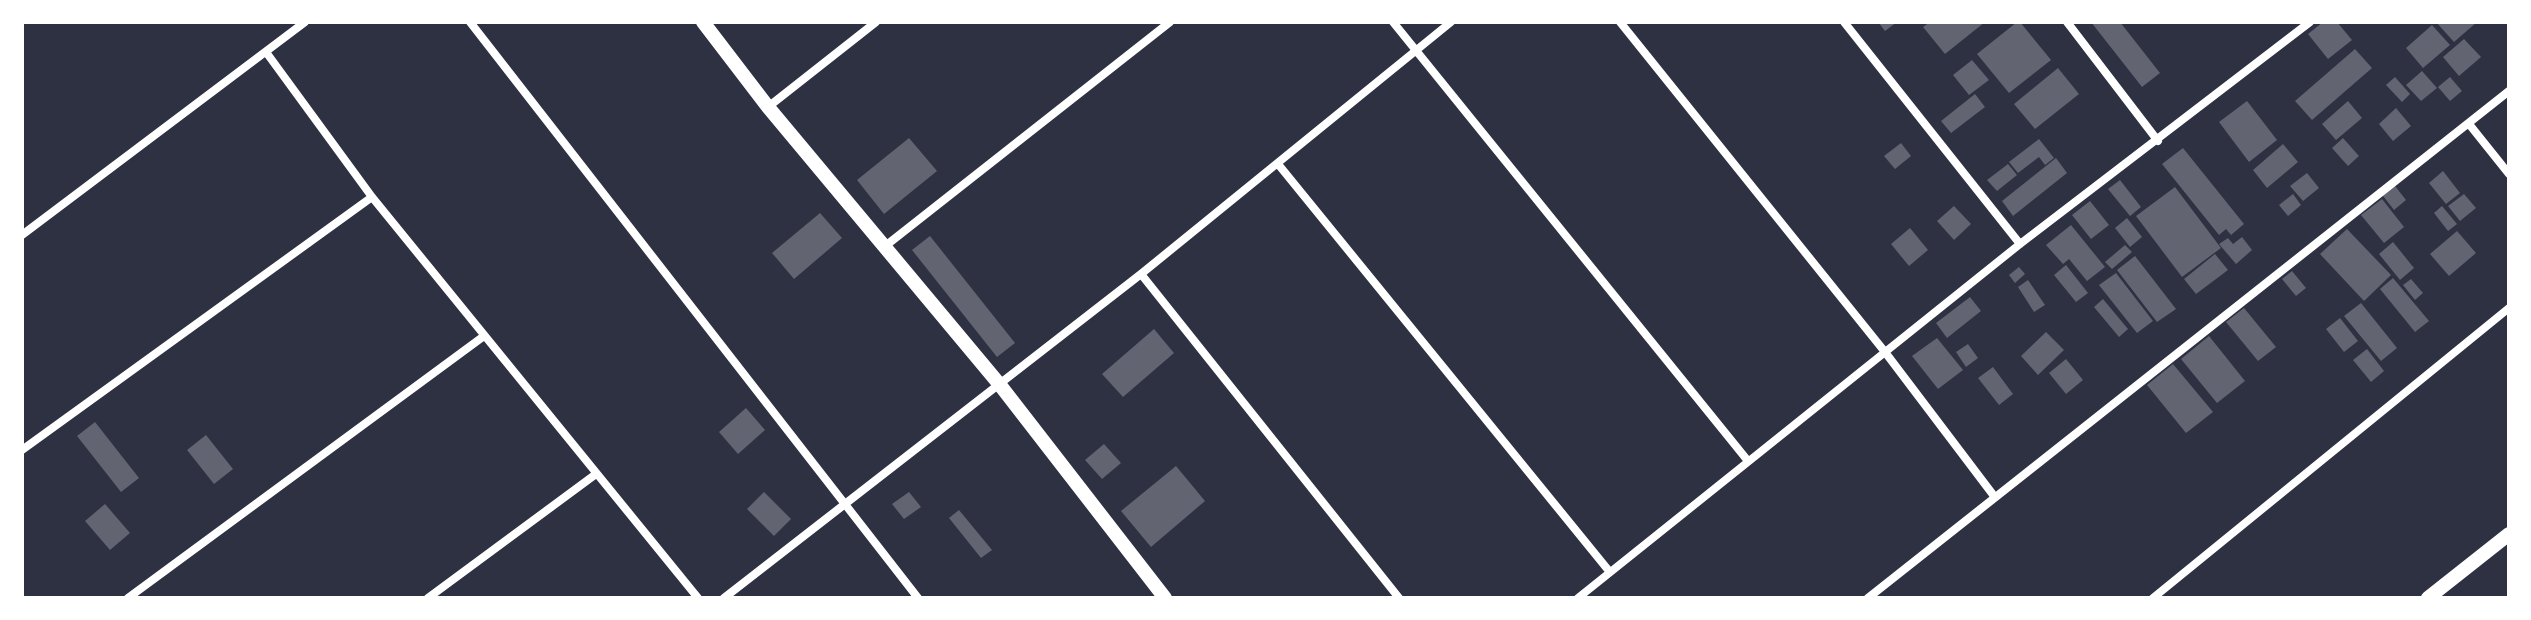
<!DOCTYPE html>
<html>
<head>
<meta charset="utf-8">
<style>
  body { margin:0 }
  #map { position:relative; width:2531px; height:620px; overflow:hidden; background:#2d3142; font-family:Barlow,sans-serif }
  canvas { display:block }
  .frame { position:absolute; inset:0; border:24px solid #fff; pointer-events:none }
</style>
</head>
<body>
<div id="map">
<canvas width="2531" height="620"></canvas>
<div class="frame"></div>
</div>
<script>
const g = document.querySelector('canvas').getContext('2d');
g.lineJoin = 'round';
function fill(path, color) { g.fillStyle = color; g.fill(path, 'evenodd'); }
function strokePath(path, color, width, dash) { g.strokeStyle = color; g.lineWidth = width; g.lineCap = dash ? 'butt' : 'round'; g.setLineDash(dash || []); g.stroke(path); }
const building = new Path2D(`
  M1878,22H1897L1885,31Z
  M1930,22H1985L1945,54L1923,27Z
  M2017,22H2020L2051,60L2009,93L1977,54Z
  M2091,22H2120L2160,73L2142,87Z
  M2323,22H2337L2352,40L2328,59L2308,34Z
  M2436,22H2477L2454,42Z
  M2432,25L2450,45L2423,68L2406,48Z
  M2464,39L2481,57L2459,76L2443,57Z
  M2355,49L2372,68L2312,120L2295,101Z
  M1972,60L1989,80L1969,95L1953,75Z
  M2058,68L2079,94L2035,129L2014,104Z
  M2422,71L2437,88L2421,101L2406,85Z
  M2395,77L2410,94L2402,102L2386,85Z
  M2450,77L2462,91L2450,101L2438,87Z
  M1975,94L1985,107L1951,133L1941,121Z
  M2247,101L2277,140L2249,162L2219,122Z
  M2348,101L2362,118L2336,140L2322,124Z
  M2396,108L2411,126L2393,141L2379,124Z
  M909,138L937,171L884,214L857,180Z
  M2343,138L2359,156L2348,166L2332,148Z
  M2039,139L2054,158L2045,165L2039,157L2018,173L2009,162Z
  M1901,143L1911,156L1895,169L1884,156Z
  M2283,144L2298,162L2267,188L2253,170Z
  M2183,148L2244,224L2231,235L2226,229L2219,235L2162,164Z
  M2056,158L2067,173L2013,216L2002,201Z
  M2008,164L2017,175L1997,191L1987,180Z
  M2443,171L2460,193L2446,204L2429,183Z
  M2307,173L2319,188L2303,201L2290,186Z
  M2120,180L2141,207L2130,216L2108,189Z
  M2392,182L2406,200L2394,210L2380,192Z
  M2175,187L2221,248L2182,277L2136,216Z
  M2293,194L2301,205L2288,216L2279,205Z
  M2464,194L2476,208L2460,221L2448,206Z
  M2382,199L2404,227L2384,243L2361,215Z
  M2090,201L2109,225L2091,239L2072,215Z
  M1954,206L1971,224L1954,240L1937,221Z
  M2442,206L2457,224L2448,231L2434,213Z
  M820,213L842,238L794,279L772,253Z
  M2127,218L2142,237L2130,247L2115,228Z
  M2071,225L2105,267L2087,281L2069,259L2063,264L2046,245Z
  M1910,228L1928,250L1909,266L1891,244Z
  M2347,229L2391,275L2364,301L2320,254Z
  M2457,231L2476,253L2449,276L2430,254Z
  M930,236L1015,343L997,357L912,250Z
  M2242,237L2252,250L2236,264L2219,244L2228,238L2233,244Z
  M2393,242L2414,268L2400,280L2379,254Z
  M2125,245L2132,252L2112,269L2105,262Z
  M2215,254L2228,270L2196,294L2184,279Z
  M2135,256L2176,309L2157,322L2117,270Z
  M2066,265L2088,293L2076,302L2054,275Z
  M2019,267L2025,274L2015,283L2009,275Z
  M2292,271L2306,288L2296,296L2282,279Z
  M2116,273L2153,321L2137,333L2099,285Z
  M2393,278L2429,321L2415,332L2380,289Z
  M2411,279L2423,293L2415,300L2403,285Z
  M2028,280L2045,305L2034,312L2018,287Z
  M1970,297L1981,311L1947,338L1936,323Z
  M2103,299L2128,329L2119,337L2094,307Z
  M2361,303L2397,348L2381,361L2344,316Z
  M2244,308L2276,347L2258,361L2226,322Z
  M2340,318L2358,341L2344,352L2326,329Z
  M1154,329L1174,353L1123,397L1102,374Z
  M2046,332L2064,350L2038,375L2021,356Z
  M2209,336L2245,381L2217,403L2181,359Z
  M1937,338L1963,370L1938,389L1912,356Z
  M1968,344L1978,358L1966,367L1956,352Z
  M2367,349L2384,371L2371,382L2353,360Z
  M2066,359L2083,380L2066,394L2049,373Z
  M2173,364L2213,412L2186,433L2147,385Z
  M1993,367L2013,394L1999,405L1978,378Z
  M746,408L765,430L738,454L719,432Z
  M95,422L139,478L121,492L77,436Z
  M206,435L233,469L214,484L187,450Z
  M1104,444L1121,463L1102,479L1085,460Z
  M1176,466L1205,501L1151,547L1121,511Z
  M764,492L791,519L774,536L747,509Z
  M909,492L921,507L904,519L892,504Z
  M105,504L130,533L110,550L85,521Z
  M959,510L992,550L981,558L949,518Z`);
const minor = new Path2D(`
  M470,22L918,598
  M1393,22L1748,461
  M1620,22L1885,352L1994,496
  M1844,22L2020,244
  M2067,22L2158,141
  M266,52L372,197L698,598
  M768,107L876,22
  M2469,124L2509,174
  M1278,164L1609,571
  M22,235L305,22
  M884,247L1170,22
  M1141,274L1399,598
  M22,450L372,197
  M128,598L484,336
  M428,598L596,474
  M724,598L1141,274L1451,22
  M1578,598L2020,244L2310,22
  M1868,598L2509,91
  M2153,598L2509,308`);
const secondary = new Path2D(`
  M703,22L768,107L1000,385L1165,598
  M2428,598L2509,534`);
fill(building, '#626471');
strokePath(minor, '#fff', 8);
strokePath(secondary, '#fff', 14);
</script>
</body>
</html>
